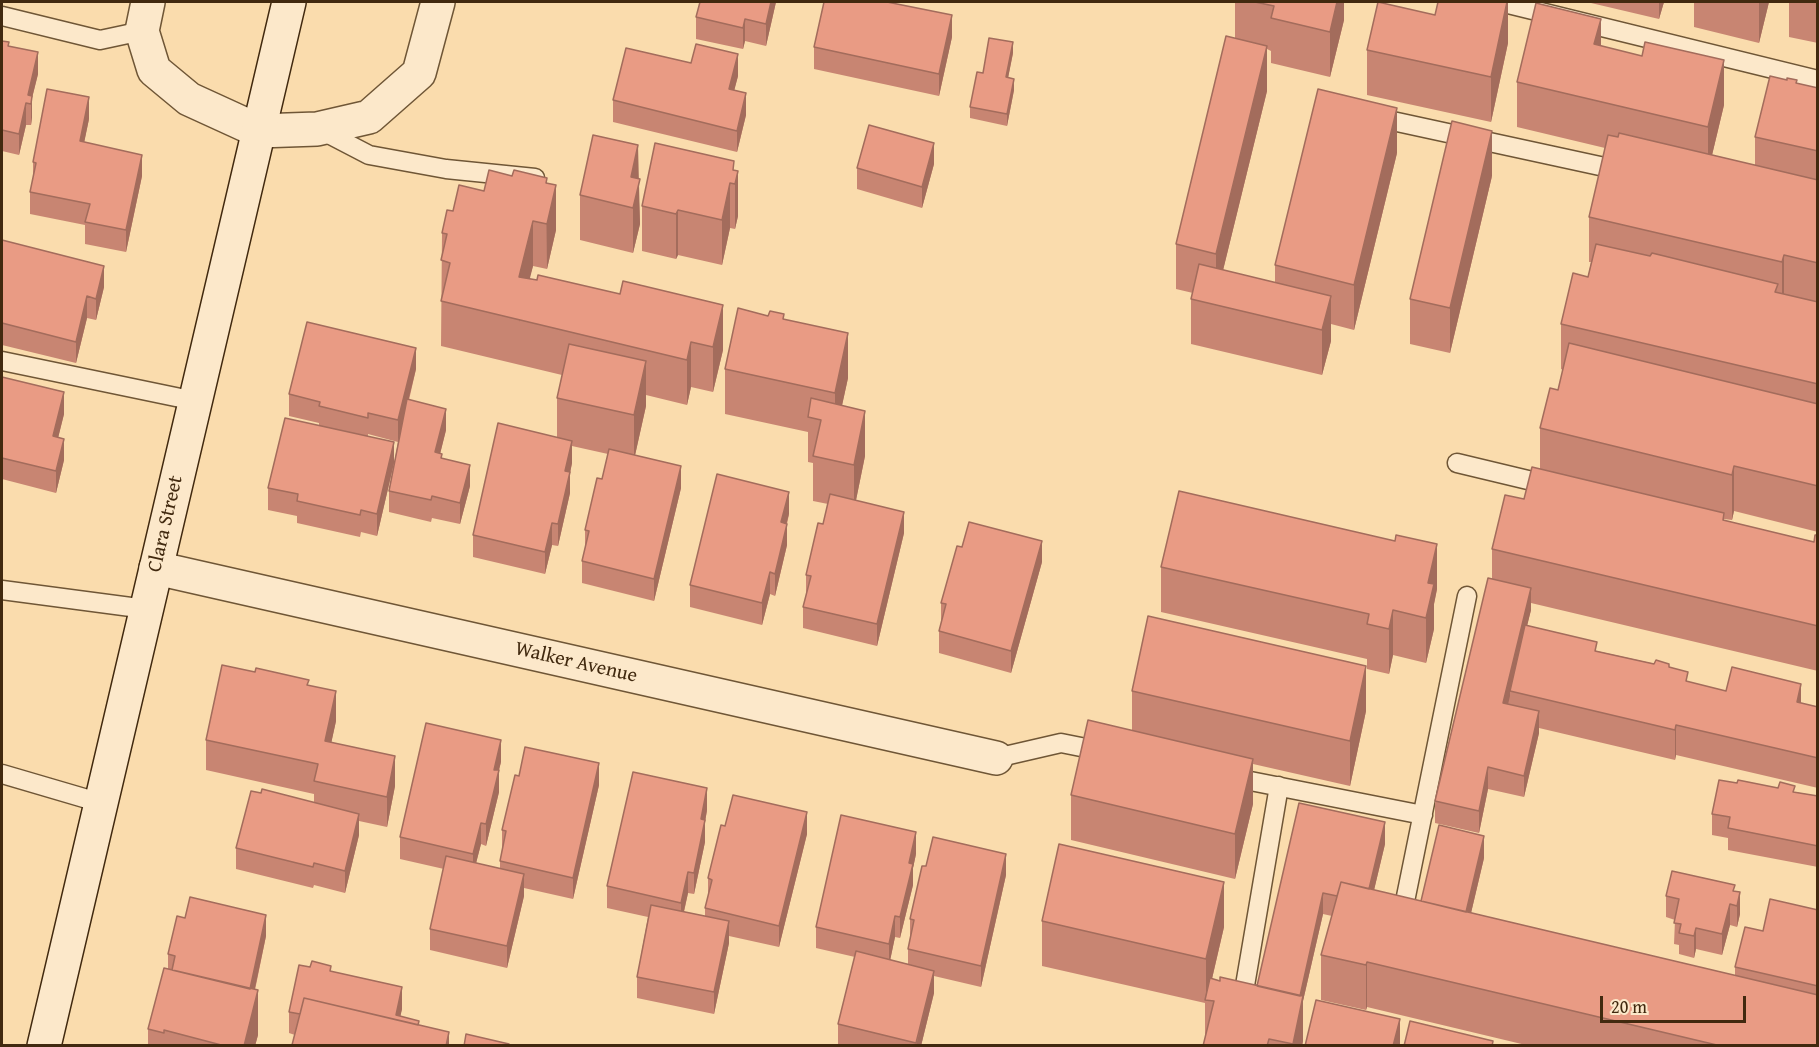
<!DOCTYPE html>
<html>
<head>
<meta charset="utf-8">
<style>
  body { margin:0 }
  #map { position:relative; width:1819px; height:1047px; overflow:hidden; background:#fadcad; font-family:"Gentium Book Plus",serif }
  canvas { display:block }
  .frame { position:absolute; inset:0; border:3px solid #41290f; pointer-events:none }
  .scale { position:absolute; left:1600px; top:996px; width:146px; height:27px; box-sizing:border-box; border:3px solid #41290f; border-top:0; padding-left:8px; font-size:18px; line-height:21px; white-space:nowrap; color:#41290f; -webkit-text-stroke:4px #fce8ca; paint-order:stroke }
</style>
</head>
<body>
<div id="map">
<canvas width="1819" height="1047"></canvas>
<div class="frame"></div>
<div class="scale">20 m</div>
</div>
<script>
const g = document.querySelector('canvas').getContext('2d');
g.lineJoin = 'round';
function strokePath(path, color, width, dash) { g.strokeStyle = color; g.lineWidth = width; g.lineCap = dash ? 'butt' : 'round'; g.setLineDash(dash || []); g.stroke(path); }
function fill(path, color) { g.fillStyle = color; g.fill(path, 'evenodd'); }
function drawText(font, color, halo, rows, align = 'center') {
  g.font = font + ' "Gentium Book Plus",serif'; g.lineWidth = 4.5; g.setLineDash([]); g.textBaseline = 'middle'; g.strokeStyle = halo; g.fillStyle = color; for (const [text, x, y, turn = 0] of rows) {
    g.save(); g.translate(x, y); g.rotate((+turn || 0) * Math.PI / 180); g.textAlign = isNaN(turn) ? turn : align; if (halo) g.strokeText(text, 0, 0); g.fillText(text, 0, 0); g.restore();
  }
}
const lane = new Path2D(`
  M1500,2L1818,80
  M2,16L100,40L142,31
  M1374,117L1623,171
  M319,129L369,155L446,169L535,178
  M2,361L195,401
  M1457,463L1553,486
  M2,590L146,609
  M996,758L1061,743L1106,752
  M2,774L101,803
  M1230,777L1423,815
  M1401,921L1467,596
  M1242,1003L1279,786`);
const street = new Path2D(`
  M148,2L142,31L154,70L189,99L259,131L317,129L369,117L419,73L438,2
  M156,568L996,758`);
const secondary = new Path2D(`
  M44,1046L289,2`);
const wall = new Path2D(`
  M700,2H776L766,46L745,41L743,49L696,39V17Z
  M1235,2H1344V20L1330,77L1271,63V51L1267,49V91L1223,270L1275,283V265L1397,153L1354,330L1331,324V341L1322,375L1191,344V299L1193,293L1176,289V244L1235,38Z
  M1508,2V43L1491,122L1367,95V50L1435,15Z
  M1591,2H1664L1659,19L1591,3Z
  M1694,2H1769L1759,43L1694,27Z
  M1789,2H1818V43L1789,37Z
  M2,20V41L38,74L32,98V117L31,125H26L19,155L2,151Z
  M952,37L939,96L814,69V47Z
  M1601,46L1724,105L1712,155L1755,165V137L1797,84L1818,88V532L1734,511L1732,520L1724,519V521L1814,542L1818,535V671L1531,603V610L1527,625L1597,651L1669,667L1688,682L1726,691L1801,703L1818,707V788L1676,755L1675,760L1539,728V733L1524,797L1488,789L1479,833L1435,823V801L1492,579V549L1524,499L1540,469V428L1558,390L1563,370L1561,369V324L1588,277L1591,262H1589V217L1605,148L1517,127V82Z
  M1013,53L1008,78L1014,90L1007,126L970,118V107L983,73Z
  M738,76L734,90L746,115L737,152L613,122V100Z
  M89,119L84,142L142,176L126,252L85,244V225L30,214V192L33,181V162Z
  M934,164L922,208L857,189V168Z
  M734,170L738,216L735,229L730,228L722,265L678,255L676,259L642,251V206Z
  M512,176L547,183L556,230L547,269L533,266L529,279L723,350L713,392L691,387L687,405L646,395V406L635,455L681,488L654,601L582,583V561L585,548V530L602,479L608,454L572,446V463L570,473V493L558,546L552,545L545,574L473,557V535L557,437V398L562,375L441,346L442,233L453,211L484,191Z
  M1492,176L1450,353L1410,344V299Z
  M638,178L640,224L633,253L580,240V195Z
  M2,240L104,287L96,320L87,318L76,363L2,345Z
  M784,319L848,378L842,405L865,456L856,500L904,533L877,646L803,628V607L806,596V575L823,524L828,504L813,501V463L808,462V432L725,414V369Z
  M416,369L409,400L446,430L440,454L442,458L470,486L460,524L432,518L431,522L389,512V491L398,442L368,434V436L394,463L377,536L361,532L360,537L297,523V516L268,510V488L319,425V423L289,416V394Z
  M2,377L64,414L58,438L64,460L56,493L2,479Z
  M789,514L787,524V545L775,596L770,594L762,625L690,607V585Z
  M1042,562L1011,673L939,653V631L941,623V603Z
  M1161,567L1437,589L1434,604V629L1426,663L1393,655L1389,674L1367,669V659L1161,612Z
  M309,685L336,721L331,743L395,786L387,827L359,821V835L345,893L314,885L313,888L236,869V848L261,793L314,802V794L206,770V740Z
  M1132,691L1366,711L1350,786L1253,764V804L1235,879L1071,840V795L1132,730Z
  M501,762L499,770V792L486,846L481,844L476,863L500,869V861L502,850V830L519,776L599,785L573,899L524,888V896L507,968L430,950V929L444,869L400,859V837Z
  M1795,792L1818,796V867L1728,850V838L1712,835V814Z
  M1299,803L1385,844L1374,890L1421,901L1484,858L1471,913L1735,976V967L1763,931L1818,910V1046H1530L1367,1007L1366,1010L1321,1000V955L1332,916L1323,914L1303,1001V1041L1302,1046H1203L1205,1038V1003L1042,966V921L1224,927L1212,979L1257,986Z
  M707,810L705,822V842L694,894L688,893L684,912L705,916V908L708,899V878L725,826L807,834L779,947L729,936V943L714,1014L637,998V977L648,917L607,908V886Z
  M916,854L913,868V885L900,938L895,937L890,960L908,964V949L910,940V919L1006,875L981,987L934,976V993L921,1046L838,1045V1024L855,957L816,948V927Z
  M1735,891L1740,914L1737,927L1730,925L1722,955L1696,949L1694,958L1679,954V945L1674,944L1675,920L1666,917V896Z
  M266,936L255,990L258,1035L255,1046H148V1029L168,969V954Z
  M331,971L402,1009L400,1016L419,1025L449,1046L295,1035L289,1033V1012Z`);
const shadedWall = new Path2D(`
  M771,2H776L766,46V24Z
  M1337,2H1344V20L1330,77V32Z
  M1507,2H1508V43L1491,122V77Z
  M1659,2H1664L1659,19Z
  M1759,2H1769L1759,43Z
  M952,15V37L939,96V74Z
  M745,19V41L743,49V28Z
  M1601,19V64L1594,44Z
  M1013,42V53L1006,88V77Z
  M1267,46V91L1216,299V254Z
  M38,52V74L32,98V117L31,125V104L28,95Z
  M738,54V76L729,111V89Z
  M1724,60V105L1708,172V127Z
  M1014,79V90L1007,126V114Z
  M746,93V115L737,152V131Z
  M89,97V119L80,163V141Z
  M26,103V125L19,155V134Z
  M1397,108V153L1354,330V285Z
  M1492,131V176L1450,353V308Z
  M934,143V164L922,208V187Z
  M638,145L640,224L633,253V208L631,177Z
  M142,155V176L126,252V230Z
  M738,171V216L735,229V184Z
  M547,178V221L556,185V230L547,269L546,183Z
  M730,183V228L722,265V220Z
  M678,210V255L676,259V214Z
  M533,221V266L519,322V277Z
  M1784,255V300L1782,307V262Z
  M104,266V287L96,320V299Z
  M87,296V318L76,363V342Z
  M1331,296V341L1322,375V330Z
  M723,305V350L713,392V347Z
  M848,333V378L835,438V393Z
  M691,342V387L687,405V360Z
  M416,348V369L398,442V420Z
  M646,361V406L634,460V415Z
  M64,392V414L53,458V436Z
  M446,409V430L435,474V452Z
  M865,411V456L854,510V465Z
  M64,439V460L56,493V471Z
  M572,441V463L570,473V493L558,546V524L565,471Z
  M394,442V463L377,536V514Z
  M470,465V486L460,524V503Z
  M681,466V488L654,601V579Z
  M1734,466V511L1732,520V475Z
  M789,492V514L781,544V522Z
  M904,512V533L877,646V624Z
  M552,523V545L545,574V552Z
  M787,524V545L775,596V574Z
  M1042,541V562L1011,673V651Z
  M1437,544V589L1434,604V629L1426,663V618L1428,583Z
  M770,572V594L762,625V603Z
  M1531,588V610L1511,692L1510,691V696L1503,725V703Z
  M1393,610V655L1389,674V629Z
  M1366,666V711L1350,786V741Z
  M1801,684V714L1797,702Z
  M336,691V721L325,772V741Z
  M1539,711V733L1524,797V776Z
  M1676,725V755L1675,760V730Z
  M501,740V762L496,781L499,770V792L486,846V824L494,770Z
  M395,756V786L387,827V797Z
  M1253,759V804L1235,879V834Z
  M599,763V785L573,899V878Z
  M1488,767V789L1479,833V811Z
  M707,788V810L705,822V842L694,894V873L701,819Z
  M807,812V834L779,947V926Z
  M359,814V835L345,893V871Z
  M1385,822V844L1366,924V902Z
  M481,823V844L473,875V854Z
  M916,832V854L913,868V885L900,938V917L909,863Z
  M1484,836V858L1463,947V925Z
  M1006,854V875L981,987V966Z
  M688,872V893L681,924V903Z
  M524,874V896L507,968V946Z
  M1224,882V927L1207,1000H1206V959Z
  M1740,892V914L1737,927V906Z
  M1323,893V914L1303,1001V1041L1302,1046H1293L1296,1011Z
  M1730,904V925L1722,955V934Z
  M266,915V936L248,1021V1000Z
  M895,916V937L889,966V944Z
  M729,921V943L714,1014V992Z
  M1696,928V949L1694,958V936Z
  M1367,962V1007L1366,1010V965Z
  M934,971V993L921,1046H916Z
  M402,987V1009L396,1037V1015Z
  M258,990V1035L255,1046H244Z
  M1400,1019V1046H1393Z
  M449,1032V1046H446Z`);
const building = new Path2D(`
  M700,2H771L766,24L745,19L743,28L696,17Z
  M824,2H887L952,15L939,74L814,47Z
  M1255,2H1337L1330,32L1271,18L1274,6Z
  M1378,2L1435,15L1438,2H1507L1491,77L1367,50Z
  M1536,3L1601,19L1594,44L1642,56L1645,42L1724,60L1708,127L1517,82Z
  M1226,36L1267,46L1216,254L1176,244Z
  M989,38L1013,42L1006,77L1014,79L1007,114L970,107L977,72L983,73Z
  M2,41L9,42L8,46L38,52L28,95L32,96L31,104L26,103L19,134L2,130Z
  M696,44L738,54L729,89L746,93L737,131L613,100L626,48L691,63Z
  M1770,76L1787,80V78L1797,80L1796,83L1818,88V151L1755,137Z
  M47,89L89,97L80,141L142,155L126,230L85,222L90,204L30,192L36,163L33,162Z
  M1318,89L1397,108L1354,285L1275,265Z
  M1452,121L1492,131L1450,308L1410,299Z
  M869,125L934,143L922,187L857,168Z
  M1619,133L1818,180V263L1784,255L1782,262L1589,217L1608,135L1618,137Z
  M593,135L638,145L631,177L640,179L633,208L580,195Z
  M655,143L734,161L733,170L738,171L735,184L730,183L722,220L678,210L676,214L642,206Z
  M489,170L512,176L514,170L547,178L546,183L556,185L547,224L533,221L519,277L537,280L538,275L620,294L623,281L723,305L713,347L691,342L687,360L441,301L450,263L441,260L447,234L442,233L447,210L453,211L459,185L484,191Z
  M2,240L104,266L96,299L87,296L76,342L2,323Z
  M1596,244L1650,256L1652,253L1778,284L1775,292L1818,302V384L1561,324L1573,273L1588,277Z
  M1199,264L1331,296L1322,330L1191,299Z
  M738,308L768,316L770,311L784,314L783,319L848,333L835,393L725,369Z
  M307,322L416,348L398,420L368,413V418L319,406L320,402L289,394Z
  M1569,343L1818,404V486L1734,466L1732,475L1540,428L1550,388L1558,390Z
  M569,344L646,361L634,415L557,398Z
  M2,377L64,392L53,436L64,439L56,471L2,458Z
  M811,398L865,411L854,465L813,456L821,420L808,417Z
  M407,399L446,409L435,452L442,454L441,458L470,465L460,503L432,496L431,500L389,491Z
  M285,418L394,442L377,514L361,510L360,515L297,501L298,494L268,488Z
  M498,423L572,441L565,471L570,472L558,524L552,523L545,552L473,535Z
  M609,449L681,466L654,579L582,561L589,531L585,530L597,478L602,479Z
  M1532,467L1724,513L1723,520L1814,542L1815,535H1818V626L1492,549L1505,495L1524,499Z
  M717,474L789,492L781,522L787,524L775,574L770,572L762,603L690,585Z
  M1179,491L1395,541L1396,535L1437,544L1428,583L1434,584L1426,618L1393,610L1389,629L1367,624L1369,614L1161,567Z
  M830,494L904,512L877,624L803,607L811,576L806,575L818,523L823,524Z
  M969,522L1042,541L1011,651L939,631L946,604L941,603L957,546L962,547Z
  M1488,578L1531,588L1503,703L1539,711L1524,776L1488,767L1479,811L1435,801Z
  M1148,616L1366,666L1350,741L1132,691Z
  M1525,625L1597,642L1595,651L1654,664L1656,660L1669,664V667L1688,672L1686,681L1726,691L1732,667L1801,684L1797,702L1818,707V758L1676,725L1675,730L1510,691Z
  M222,665L255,672L256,668L309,680L307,685L336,691L325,741L395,756L387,797L314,781L318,764L206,740Z
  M1088,720L1253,759L1235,834L1071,795Z
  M426,723L501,740L494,770H499L486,824L481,823L473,854L400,837Z
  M525,747L599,763L573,878L500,861L506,831L502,830L515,775L519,776Z
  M633,772L707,788L701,819L705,820L694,873L688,872L681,903L607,886Z
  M1719,780L1737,783L1738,780L1778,788L1780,782L1795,786L1793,792L1818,796V846L1728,828L1730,817L1712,814Z
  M262,789L359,814L345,871L314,863L313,867L236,848L251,791L261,793Z
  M733,795L807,812L779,926L705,908L712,880L708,878L721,825L725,826Z
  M1299,803L1385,822L1369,889L1341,882L1337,896L1323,893L1300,996L1257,986Z
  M841,815L916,832L909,863L913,864L900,917L895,916L889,944L816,927Z
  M1439,825L1484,836L1466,912L1421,901Z
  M933,837L1006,854L981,966L908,949L914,920L910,919L922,866H926Z
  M1059,844L1224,882L1206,959L1042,921Z
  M446,856L524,874L507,946L430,929Z
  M1672,871L1735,885L1733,891L1740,892L1737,906L1730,904L1722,934L1696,928L1694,936L1679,933L1681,924L1674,923L1679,899L1666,896Z
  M1341,882L1818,995V1046H1721L1367,962L1366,965L1321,955Z
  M190,897L266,915L250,989L172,970L175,956L168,954L177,916L185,918Z
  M1770,899L1818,910V986L1735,967L1745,927L1763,931Z
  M651,905L729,921L714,992L637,977Z
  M856,951L934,971L916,1043L838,1024Z
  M312,961L331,966L330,971L402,987L396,1015L419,1021L418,1025L304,998L300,1014L289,1012L299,965L310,967Z
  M164,968L258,990L244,1046H225L164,1030V1033L148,1029Z
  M1220,977L1303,996L1293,1044L1269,1039L1267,1046H1203L1214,1001L1205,1000L1210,978L1220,981Z
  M304,998L449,1032L446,1046L292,1045Z
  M1316,1000L1400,1019L1393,1046H1305Z
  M1410,1021L1493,1041L1492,1046H1404Z
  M466,1034L509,1044V1046H464Z`);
const streetNames = [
  ["Clara Street",166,524,-77],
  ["Walker Avenue",576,663,13]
];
strokePath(lane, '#6f5636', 21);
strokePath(street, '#6f5636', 36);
strokePath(secondary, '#41290f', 36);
strokePath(lane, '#fce8ca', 18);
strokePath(street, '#fce8ca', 33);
strokePath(secondary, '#fce8ca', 33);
fill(wall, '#c88572');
fill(shadedWall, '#a36c5c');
fill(building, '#e99b84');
strokePath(building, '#a36c5c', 1.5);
drawText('20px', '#41290f', '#fce8ca', streetNames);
</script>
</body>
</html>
